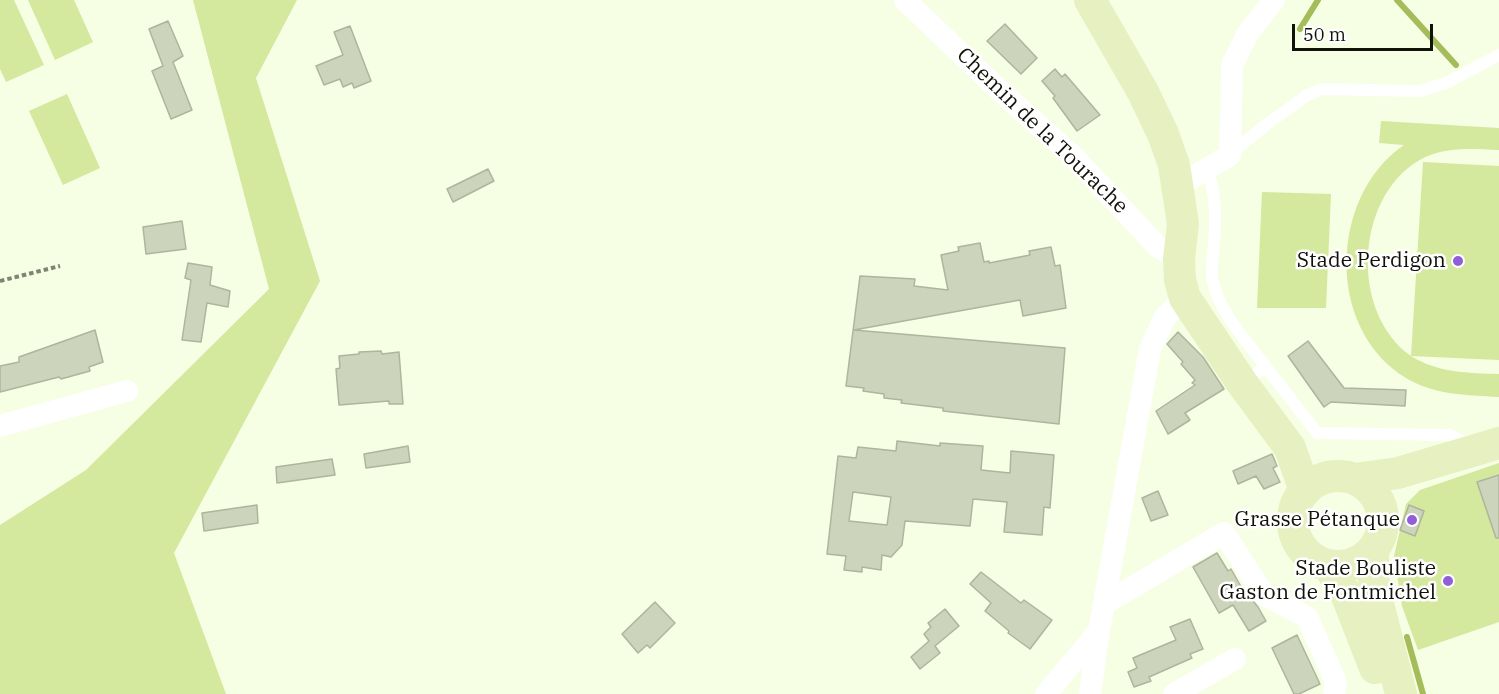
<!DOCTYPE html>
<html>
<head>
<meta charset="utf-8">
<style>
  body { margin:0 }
  #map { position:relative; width:1499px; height:694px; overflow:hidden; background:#f6fee4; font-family:"IBM Plex Serif",serif }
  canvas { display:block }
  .scale { position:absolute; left:1292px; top:24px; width:141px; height:27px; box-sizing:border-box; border:3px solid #11130b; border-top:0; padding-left:8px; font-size:18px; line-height:21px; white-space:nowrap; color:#11130b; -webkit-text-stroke:4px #fff; paint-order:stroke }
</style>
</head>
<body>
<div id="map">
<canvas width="1499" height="694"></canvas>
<div class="scale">50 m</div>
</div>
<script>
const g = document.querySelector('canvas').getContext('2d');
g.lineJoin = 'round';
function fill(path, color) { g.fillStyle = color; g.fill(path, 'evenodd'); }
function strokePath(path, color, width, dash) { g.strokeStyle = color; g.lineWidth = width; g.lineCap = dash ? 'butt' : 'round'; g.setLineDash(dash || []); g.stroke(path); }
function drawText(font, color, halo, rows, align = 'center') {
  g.font = font + ' "IBM Plex Serif",serif'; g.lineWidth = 5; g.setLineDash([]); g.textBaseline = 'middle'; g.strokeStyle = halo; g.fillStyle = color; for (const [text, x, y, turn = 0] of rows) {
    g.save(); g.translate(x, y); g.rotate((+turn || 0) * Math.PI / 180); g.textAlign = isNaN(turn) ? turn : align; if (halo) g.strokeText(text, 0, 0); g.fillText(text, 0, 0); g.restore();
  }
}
const green = new Path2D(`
  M0,0H14L44,65L6,82L0,69Z
  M28,0H74L93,42L55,60Z
  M193,0H297L256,78L320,281L174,553L226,694H0V525L86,470L269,289Z
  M67,94L100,168L63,185L29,111Z
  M1381,121L1499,128V150C1472,149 1443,146 1418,161C1355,199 1350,313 1411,356L1423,162L1499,166V360L1411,356C1438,373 1468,373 1499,374V397C1466,395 1434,395 1406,378C1325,329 1329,196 1404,145L1379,143Z
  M1262,192L1331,194L1326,308H1257Z
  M1499,463V622L1418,650L1402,606L1394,556L1406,504L1420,490Z`);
const stream = new Path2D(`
  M1397,0L1456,65
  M1300,29L1318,0
  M1407,637L1423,694`);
const building = new Path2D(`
  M168,21L183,56L173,62L192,110L171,119L152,71L163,66L149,29Z
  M1005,24L1037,58L1021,74L987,41Z
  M350,26L371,81L354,88L352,83L343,87L340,79L324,85L316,66L343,55L334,32Z
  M1055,69L1062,77L1065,74L1100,115L1077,131L1053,98L1055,96L1042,81Z
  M488,169L494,181L453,202L447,189Z
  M182,221L186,249L146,254L143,227Z
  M980,243L984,262L989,261V263L1030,255L1029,251L1051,247L1055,266L1060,265L1066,308L1023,316L1020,300L854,330L1065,348L1059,424L943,411V408L901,403L902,400L884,398V394L863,391L864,388L846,386L860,276L915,279L914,286L948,290L941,255L959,251L958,247Z
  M188,263L212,267L210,285L230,291L228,307L207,303L201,342L182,340L191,280L185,278Z
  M95,330L103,362L89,367L90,371L61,379L59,377L0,392V366L19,362V357Z
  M1178,332L1203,357L1224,389L1185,413L1190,420L1168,434L1156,411L1195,385L1192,383L1195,380L1181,364L1183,362L1167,344Z
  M1308,341L1344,388L1406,390L1405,406L1331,402L1324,407L1288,356Z
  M381,351L382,354L399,352L403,404H389V401L339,405L336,369L340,368L339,356L359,354V352Z
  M897,441L940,446V443L983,446L981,470L1010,473L1011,451L1054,455L1050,508L1044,507L1042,535L1004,532L1007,502L973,499L970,526L905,521L902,545L891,557L882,555L881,570L862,567V572L844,570L846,556L827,554L838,456L856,458L858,447L896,451ZM853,492L891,497L887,525L849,521Z
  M408,446L410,462L366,468L364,454Z
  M1272,454L1277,466L1273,468L1280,482L1264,489L1256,476L1238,484L1233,471Z
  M332,459L335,475L277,483L276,467Z
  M1499,475V538H1496L1477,482Z
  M1158,491L1168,515L1151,521L1142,498Z
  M257,505L258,523L204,531L202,513Z
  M1409,505L1424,511L1415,536L1400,530Z
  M1217,553L1228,571L1231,569L1247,597L1249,596L1258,607L1266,621L1249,631L1233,605L1219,613L1193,567Z
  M981,572L1021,603L1024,600L1052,620L1030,649L1008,633L1009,631L985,611L991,603L970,584Z
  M655,602L675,623L650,648L647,645L638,653L622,634Z
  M945,609L959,626L935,646L940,653L920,669L911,657L929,641L924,634L931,627L928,623Z
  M1190,619L1203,649L1190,654L1192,658L1149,677L1151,681L1134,687L1128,672L1137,668L1133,658L1176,640L1170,627Z
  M1297,635L1320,684L1299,694H1294L1272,648Z`);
const path = new Path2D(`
  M0,281L60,266`);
const lane = new Path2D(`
  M1230,154L1267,124L1306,96L1321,89L1420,91L1446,83L1499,55
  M1207,167C1216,196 1216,215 1214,245C1213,255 1211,267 1212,277C1218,312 1246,340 1266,367
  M1242,383L1266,367L1317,433L1450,435L1472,446`);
const street = new Path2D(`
  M905,0L1000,91L1073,156L1158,247L1179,259
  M1178,186L1230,155L1232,65L1248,33L1274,0
  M0,426L127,391
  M1104,604L1224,533L1264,595L1307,617L1336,682L1334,694
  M1046,694L1099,631
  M1090,694L1099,631L1150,349L1165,317L1185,298
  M1174,694L1235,659`);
const secondary = new Path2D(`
  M1090,0L1143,92L1163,134L1174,165L1183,224L1179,259L1180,280L1185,298L1242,383L1290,448L1305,491
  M1293 521a45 45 0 1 1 90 0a45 45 0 1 1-90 0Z
  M1355,479L1398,473L1499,443
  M1373,550L1374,588L1401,694
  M1328,565L1347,596L1375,668`);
const markers = [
  [1458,261,6,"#915ed8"],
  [1412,520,6,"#915ed8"],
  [1448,581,6,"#915ed8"]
];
const streetNames = [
  ["Chemin de la Tourache",1042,131,44]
];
const poiNames = [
  ["Stade Perdigon",1446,261],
  ["Grasse Pétanque",1400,520],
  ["Stade Bouliste",1436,569],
  ["Gaston de Fontmichel",1436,593]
];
fill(green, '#d4e89e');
strokePath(stream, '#a5bc5a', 6);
fill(building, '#ccd4bb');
strokePath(building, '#aeb59d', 1.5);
strokePath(path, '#7f8473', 4, [4.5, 3]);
strokePath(lane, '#fff', 12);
strokePath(street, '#fff', 22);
strokePath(secondary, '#e6f0c0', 32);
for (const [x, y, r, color] of markers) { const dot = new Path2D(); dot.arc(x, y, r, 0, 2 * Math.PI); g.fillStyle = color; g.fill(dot); strokePath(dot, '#fff', 2); }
drawText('21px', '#11130b', '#fff', streetNames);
drawText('21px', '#11130b', '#fff', poiNames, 'right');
</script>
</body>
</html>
